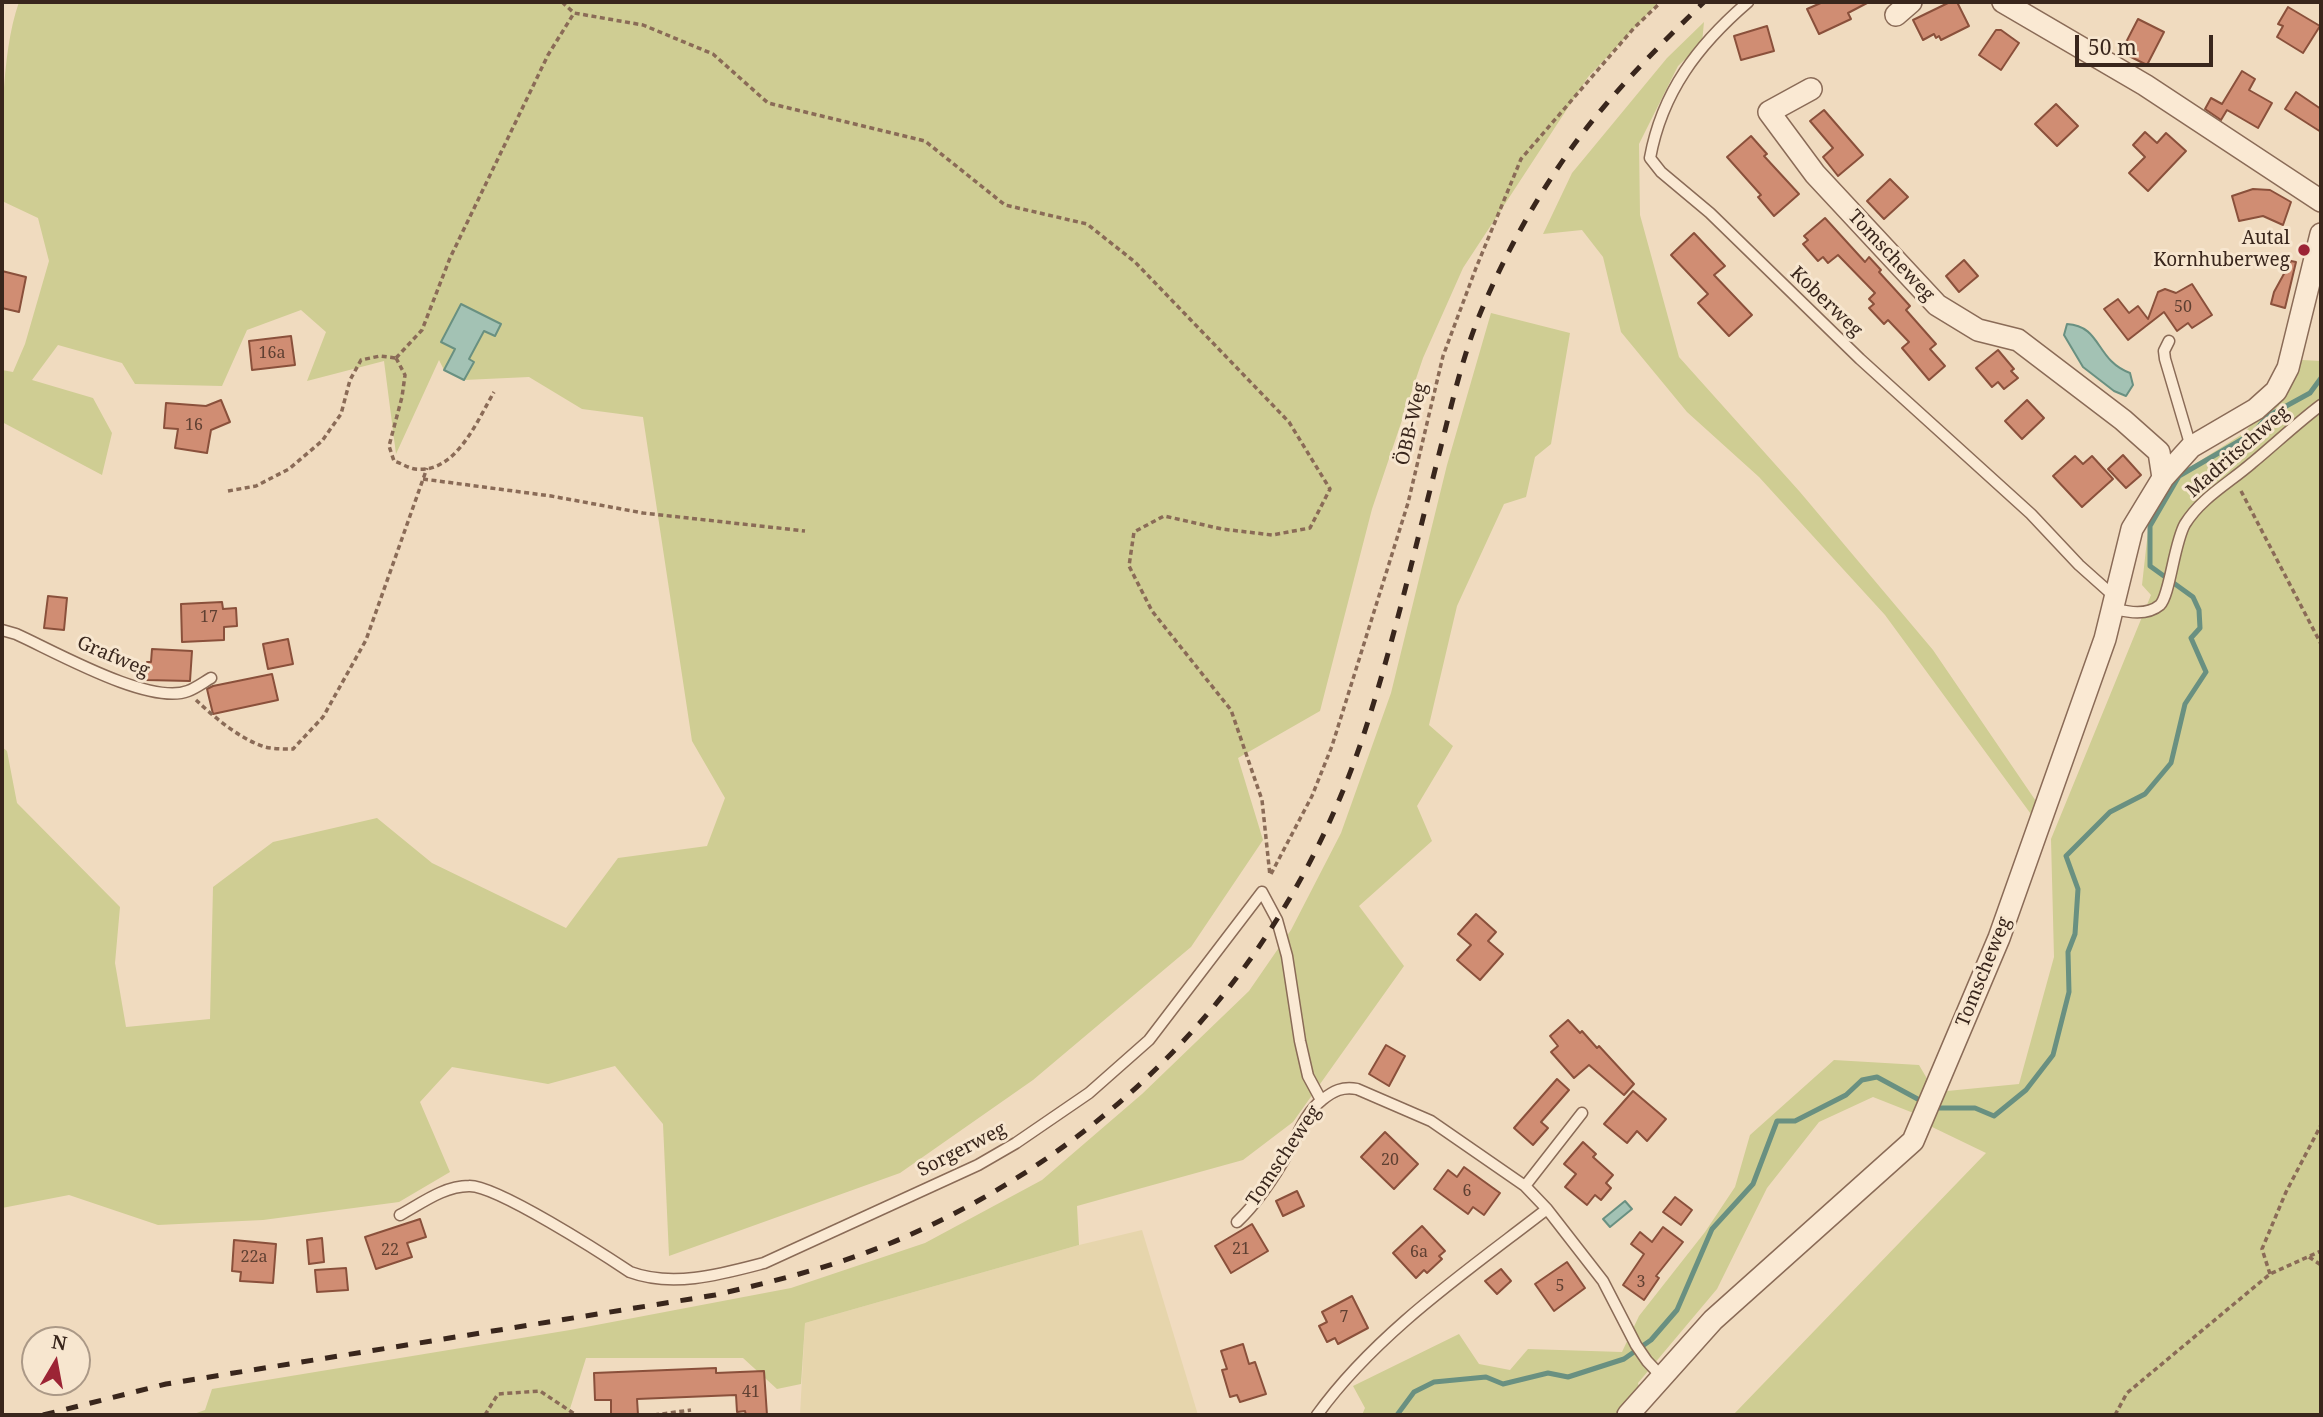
<!DOCTYPE html>
<html>
<head>
<meta charset="utf-8">
<style>
  body { margin:0 }
  #map { position:relative; width:2323px; height:1417px; overflow:hidden; background:#f0dbbf; font-family:"Noto Serif",serif }
  canvas { display:block }
  .frame { position:absolute; inset:0; border:4px solid #39261c; pointer-events:none }
  .north { position:absolute; left:21px; top:1326px; width:70px; height:70px; box-sizing:border-box; background:#f7e6cf; border:2px solid #ab9987; border-radius:50%; rotate:10deg; font-size:19px; font-weight:700; line-height:28px; text-align:center; color:#39261c }
  .north::after { content:''; display:block; margin:auto; width:24px; height:32px; background:#9c2435; clip-path:polygon(50% 0,100% 100%,50% 72%,0 100%) }
  .scale { position:absolute; left:2075px; top:35px; width:138px; height:32px; box-sizing:border-box; border:4px solid #39261c; border-top:0; padding-left:9px; font-size:21px; line-height:24px; white-space:nowrap; color:#39261c; -webkit-text-stroke:5px #f7e6cf; paint-order:stroke }
</style>
</head>
<body>
<div id="map">
<canvas width="2323" height="1417"></canvas>
<div class="frame"></div>
<div class="north">N</div>
<div class="scale">50 m</div>
</div>
<script>
const g = document.querySelector('canvas').getContext('2d');
g.lineJoin = 'round';
function fill(path, color) { g.fillStyle = color; g.fill(path, 'evenodd'); }
function strokePath(path, color, width, dash) { g.strokeStyle = color; g.lineWidth = width; g.lineCap = dash ? 'butt' : 'round'; g.setLineDash(dash || []); g.stroke(path); }
function drawText(font, color, halo, rows, align = 'center') {
  g.font = font + ' "Noto Serif",serif'; g.lineWidth = 6; g.setLineDash([]); g.textBaseline = 'middle'; g.strokeStyle = halo; g.fillStyle = color; for (const [text, x, y, turn = 0] of rows) {
    g.save(); g.translate(x, y); g.rotate((+turn || 0) * Math.PI / 180); g.textAlign = isNaN(turn) ? turn : align; if (halo) g.strokeText(text, 0, 0); g.fillText(text, 0, 0); g.restore();
  }
}
const farmland = new Path2D(`
  M1142,1230L1198,1415H800L805,1323L1079,1245Z`);
const green = new Path2D(`
  M19,2H1659L1588,77L1463,268L1423,358L1372,509L1320,711L1238,758L1263,840L1191,947L1033,1080L900,1173L669,1256L663,1124L615,1066L548,1084L452,1067L420,1102L450,1172L399,1202L263,1220L158,1225L69,1195L2,1208V747L7,751L17,803L120,907L115,963L126,1027L210,1019L213,887L273,842L377,818L432,863L566,928L618,858L707,846L725,798L692,741L643,417L582,409L529,377L464,380L444,370L439,360L396,454L384,361L307,381L326,332L301,310L247,330L222,386L135,384L122,363L58,345L32,380L93,398L112,433L102,475L2,422V370L13,372L25,344L49,261L38,218L2,201C2,141 0,56 19,2Z
  M1704,22L1702,43L1678,66L1639,144L1640,215L1679,357L1800,492L1933,650L2042,810L2036,821L1885,615L1759,477L1687,412L1621,332L1603,257L1582,230L1543,234L1572,173L1667,58Z
  M1491,313L1570,333L1551,444L1535,457L1526,497L1504,504L1457,606L1429,725L1453,746L1417,806L1432,841L1359,906L1404,966L1293,1122L1243,1160L1077,1206L1079,1245L805,1323L801,1384L777,1389L743,1358H586L568,1415H191L205,1410L212,1389L570,1330L791,1288L925,1243L1042,1180L1142,1094L1249,991L1291,930L1341,833L1391,693L1447,465Z
  M2302,360L2321,361V1415H1733L1986,1153L1930,1126L1947,1091L2019,1084L2054,957L2051,839L2151,595L2142,585L2149,522L2171,479L2241,435L2289,389Z
  M1834,1060L1919,1065L1929,1082L1916,1114L1873,1097L1819,1122L1767,1188L1717,1289L1638,1383L1645,1415H1362L1365,1408L1353,1386L1459,1334L1479,1364L1510,1370L1528,1349L1622,1352L1639,1316L1705,1232L1735,1187L1750,1135Z`);
const water = new Path2D(`
  M461,304L501,324L495,336L484,331L469,359L474,362L464,380L444,370L455,349L441,342Z
  M2067,324C2102,326 2095,360 2130,373L2133,385L2126,396L2114,391L2083,367L2064,335Z
  M1625,1201L1632,1209L1610,1227L1603,1219Z`);
const stream = new Path2D(`
  M1934,1108H1975L1994,1116L2026,1090L2053,1055L2069,992L2068,952L2075,934L2078,889L2066,856L2110,812L2145,794L2171,763L2185,704L2206,672L2191,638L2200,628L2199,610L2193,597L2150,566V526L2179,476L2253,433L2268,416L2310,393L2321,378
  M1397,1415L1414,1392L1434,1382L1486,1377L1503,1384L1548,1373L1568,1377L1624,1359L1651,1340L1677,1310L1712,1229L1753,1184L1777,1121H1795L1846,1095L1862,1080L1877,1077L1925,1103`);
const building = new Path2D(`
  M1823,2H1869L1848,13L1851,19L1819,34L1807,9Z
  M1950,2H1957L1969,26L1941,40L1939,36L1936,38L1934,34L1923,40L1913,20Z
  M2288,7L2320,26L2303,53L2277,37L2283,26L2278,24Z
  M2138,19L2164,32L2147,65L2121,52Z
  M1767,26L1774,51L1741,60L1734,36Z
  M1996,30H2001L2019,43L2001,70L1979,55Z
  M2242,71L2255,79L2249,90L2272,103L2258,128L2227,110L2221,120L2205,109L2211,98L2222,104Z
  M2296,92L2321,109V132L2285,109Z
  M2056,104L2078,126L2057,146L2035,124Z
  M1824,110L1863,155L1838,176L1823,157L1833,148L1810,121Z
  M2145,132L2157,143L2166,133L2186,151L2148,191L2129,173L2145,157L2133,145Z
  M1751,136L1767,154L1764,156L1799,194L1774,216L1758,197L1761,195L1727,157Z
  M1890,179L1908,197L1884,219L1867,201Z
  M2253,189L2270,190L2291,202L2283,225L2263,216L2239,221L2232,196Z
  M1825,218L1865,262L1869,257L1881,270L1879,272L1910,306L1906,310L1936,344L1930,349L1945,366L1929,380L1902,348L1909,342L1888,320L1884,324L1869,308L1874,304L1869,299L1875,293L1838,255L1828,263L1823,257L1818,261L1803,244L1808,240L1804,236Z
  M1694,233L1725,266L1714,275L1752,315L1729,336L1698,303L1708,294L1671,255Z
  M1964,260L1978,276L1959,292L1946,276Z
  M2291,261L2296,262L2285,308L2271,304L2274,292Z
  M2,271L26,277L19,312L2,308Z
  M2192,284L2212,315L2192,328L2188,323L2177,331L2164,312L2128,340L2104,309L2118,299L2129,313L2138,306L2148,319L2158,292L2165,289L2176,293Z
  M291,336L295,365L252,370L249,341Z
  M1998,350L2014,369L2011,371L2018,378L2004,389L1998,382L1992,387L1976,368Z
  M221,400L230,422L211,430L207,453L175,448L178,429L164,428L166,403L206,406Z
  M2027,400L2044,418L2022,439L2005,421Z
  M2123,455L2141,475L2126,488L2108,469Z
  M2075,456L2083,464L2092,456L2113,479L2082,507L2053,476Z
  M48,596L67,598L64,630L44,628Z
  M222,602L223,609L236,608L237,626L224,627V640L182,642L181,604Z
  M288,639L293,664L268,669L263,644Z
  M152,649L192,651L190,681L146,680L147,662H151Z
  M272,674L278,700L213,714L207,689L213,686Z
  M1476,914L1496,932L1488,941L1503,954L1480,980L1457,960L1471,945L1458,934Z
  M1568,1020L1580,1033L1582,1031L1597,1048L1599,1046L1634,1084L1624,1095L1589,1065L1574,1078L1551,1052L1558,1046L1550,1036Z
  M1386,1045L1405,1056L1389,1086L1369,1074Z
  M1557,1079L1569,1090L1541,1122L1548,1128L1533,1145L1514,1128Z
  M1633,1091L1666,1119L1647,1141L1637,1131L1627,1143L1604,1124Z
  M1385,1132L1418,1164L1394,1189L1361,1157Z
  M1583,1142L1596,1154L1593,1157L1613,1175L1606,1183L1611,1188L1601,1200L1595,1195L1587,1205L1565,1187L1576,1174L1564,1164Z
  M1464,1167L1500,1193L1484,1215L1473,1207L1468,1214L1434,1189L1448,1170L1457,1177Z
  M1297,1191L1304,1206L1283,1216L1276,1201Z
  M1675,1197L1692,1210L1681,1225L1663,1212Z
  M420,1219L426,1237L407,1243L412,1257L376,1269L365,1237Z
  M1252,1224L1268,1251L1231,1273L1215,1246Z
  M1422,1226L1445,1251L1439,1256L1442,1259L1427,1273L1424,1270L1416,1278L1393,1253Z
  M1663,1227L1683,1242L1656,1276L1659,1278L1644,1300L1623,1285L1644,1254L1631,1244L1640,1232L1652,1242Z
  M322,1238L324,1262L309,1264L307,1240Z
  M234,1240L276,1244L273,1283L240,1281L241,1272L232,1271Z
  M1567,1262L1585,1288L1554,1311L1535,1284Z
  M346,1268L348,1290L317,1292L315,1270Z
  M1501,1269L1511,1281L1497,1294L1485,1281Z
  M1352,1296L1368,1328L1338,1344L1335,1338L1327,1342L1319,1326L1327,1322L1322,1312Z
  M1243,1344L1249,1364L1255,1362L1266,1394L1240,1402L1237,1395L1230,1397L1222,1370L1227,1369L1221,1351Z
  M716,1368V1373L764,1371L767,1415H746L745,1411L737,1412L736,1395L637,1399L638,1415H611V1400H595L594,1373Z`);
const path = new Path2D(`
  M562,2L573,12
  M396,358L422,330L450,258L548,55L574,13L643,25L713,54L768,103L925,141L1005,205L1087,224L1135,262L1289,422L1330,489L1310,528L1272,535L1222,529L1164,516L1134,532L1129,566L1152,611L1231,710L1262,800L1270,876
  M396,358L405,375L402,397L389,446L394,461C401,463 408,468 415,469C456,474 477,421 494,392
  M423,479L551,496L643,513L805,531
  M228,491L256,486L289,469L322,441L341,414L350,380L361,360L380,356L396,358
  M2241,491L2321,644
  M196,700C215,718 240,739 265,747C274,749 284,749 293,749L323,717L366,640L427,468
  M1271,874L1312,796L1332,746L1408,503L1443,356L1476,268L1521,159L1634,28L1661,2
  M2309,1257L2321,1265
  M2270,1274L2262,1249L2286,1192L2321,1125
  M485,1415L498,1394L540,1391L576,1415
  M654,1415L691,1410
  M2115,1415L2127,1393L2270,1274L2321,1251`);
const lane = new Path2D(`
  M1748,2C1698,45 1662,92 1650,158L1661,172L1710,213L1860,359L2031,514L2079,565L2116,598
  M2169,341L2164,351L2165,359L2191,447
  M2114,609C2128,612 2147,616 2160,605C2170,595 2174,543 2185,524C2201,498 2229,483 2252,463C2275,444 2297,423 2321,405
  M2,630L16,634C54,651 150,706 188,691C196,688 204,682 211,678
  M1525,1186L1582,1113
  M400,1215C422,1203 444,1186 469,1186C496,1185 603,1254 630,1272C673,1288 722,1274 764,1263L978,1165L1016,1143L1089,1093L1149,1040L1262,892L1277,920L1287,956L1300,1041L1308,1076L1321,1100
  M1237,1222C1258,1202 1275,1176 1289,1151C1298,1134 1306,1112 1322,1100C1333,1091 1343,1086 1357,1089L1431,1121L1525,1186L1547,1209L1603,1281L1636,1345L1647,1361L1661,1376
  M1317,1415C1376,1333 1467,1271 1547,1209`);
const street = new Path2D(`
  M2003,2L2145,85L2321,201
  M1896,15L1911,2
  M1811,89L1769,112L1815,174L1937,305L1978,330L2018,340L2123,420L2159,452L2163,478
  M1628,1415L1713,1320L1913,1141L1999,938L2105,639L2132,529L2163,478L2191,447L2256,409L2276,391L2288,368L2321,234`);
const rail = new Path2D(`
  M43,1415L166,1384L715,1295C780,1280 844,1264 905,1237C1132,1137 1296,954 1369,718C1396,632 1416,545 1438,458C1451,408 1462,356 1482,309C1511,241 1550,172 1597,115C1630,75 1667,38 1704,2`);
const markers = [
  [2304,250,7,"#9c2435"]
];
const numberNames = [
  ["50",2183,307],
  ["16a",272,353],
  ["16",194,425],
  ["17",209,617],
  ["20",1390,1160],
  ["6",1467,1191],
  ["21",1241,1249],
  ["22",390,1250],
  ["6a",1419,1252],
  ["22a",254,1257],
  ["3",1641,1282],
  ["5",1560,1286],
  ["7",1344,1317],
  ["41",751,1392]
];
const poiNames = [
  ["Autal",2290,239],
  ["Kornhuberweg",2290,261]
];
const streetNames = [
  ["Tomscheweg",1891,256,47],
  ["Koberweg",1826,302,44],
  ["ÖBB-Weg",1412,424,-77],
  ["Madritschweg",2238,452,-41],
  ["Grafweg",113,657,23],
  ["Tomscheweg",1984,972,-68],
  ["Sorgerweg",962,1150,-27],
  ["Tomscheweg",1284,1156,-56]
];
fill(farmland, '#e6d5ac');
fill(green, '#cfcd93');
fill(water, '#a3c2b4');
strokePath(water, '#699081', 2);
strokePath(stream, '#699081', 5);
fill(building, '#d08d73');
strokePath(building, '#8a503b', 2);
strokePath(lane, '#8a6b57', 13);
strokePath(street, '#8a6b57', 24);
strokePath(path, '#8a6b57', 3.5, [5, 3.5]);
strokePath(lane, '#fae9d3', 10);
strokePath(street, '#fae9d3', 21);
strokePath(rail, '#39261c', 5, [12, 12]);
for (const [x, y, r, color] of markers) { const dot = new Path2D(); dot.arc(x, y, r, 0, 2 * Math.PI); g.fillStyle = color; g.fill(dot); strokePath(dot, '#f7e6cf', 2.5); }
drawText('16px', '#5f4032', null, numberNames);
drawText('19px', '#39261c', '#f7e6cf', poiNames, 'right');
drawText('19px', '#39261c', '#f7e6cf', streetNames);
</script>
</body>
</html>
